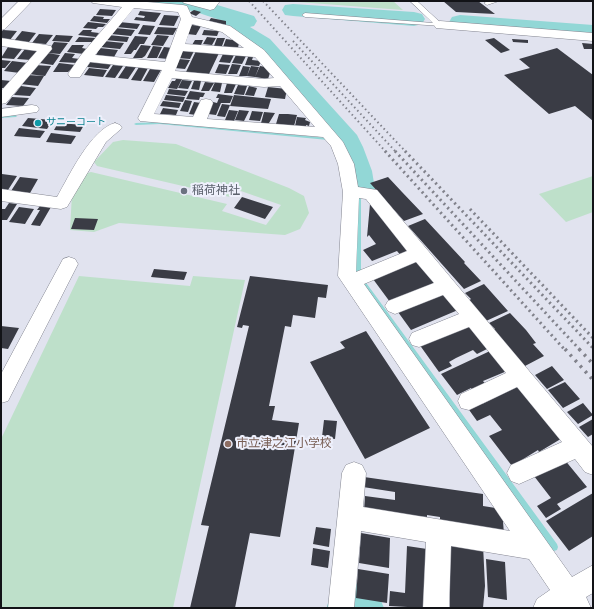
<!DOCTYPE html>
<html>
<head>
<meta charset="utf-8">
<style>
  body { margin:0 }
  #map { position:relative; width:594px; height:609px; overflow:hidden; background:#e1e3ef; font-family:"Titillium Web",sans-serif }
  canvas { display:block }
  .frame { position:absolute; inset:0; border:2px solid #121317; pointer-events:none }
</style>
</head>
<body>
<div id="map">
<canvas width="594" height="609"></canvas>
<div class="frame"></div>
</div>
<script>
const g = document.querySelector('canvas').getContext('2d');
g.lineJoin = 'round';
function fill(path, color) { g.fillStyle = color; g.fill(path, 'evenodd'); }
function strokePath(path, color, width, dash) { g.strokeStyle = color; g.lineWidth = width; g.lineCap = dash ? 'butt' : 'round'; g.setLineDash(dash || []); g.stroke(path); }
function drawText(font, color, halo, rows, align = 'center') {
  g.font = font + ' "Titillium Web","Noto Sans JP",sans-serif'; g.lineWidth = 4; g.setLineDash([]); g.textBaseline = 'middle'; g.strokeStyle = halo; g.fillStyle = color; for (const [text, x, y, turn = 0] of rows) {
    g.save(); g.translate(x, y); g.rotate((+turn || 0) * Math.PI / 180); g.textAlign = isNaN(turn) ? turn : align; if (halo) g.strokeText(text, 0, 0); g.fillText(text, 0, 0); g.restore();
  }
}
const green = new Path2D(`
  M297,1H393L403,10L298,2Z
  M123,140L176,144L289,188L304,196L309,213L300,229L285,235L119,223L94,232L70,230L72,194L84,174L91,172L227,204L222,211L266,225L281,205L238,190L230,197L97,166L94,162L113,142Z
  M593,176V212L566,222L539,194Z
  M79,276L190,286L193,276L245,280L173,608H1V439Z`);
const stream = new Path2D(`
  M15,115L17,116L16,117L1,118V116Z
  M160,122L328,138L330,139L328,140L160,124L136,125L134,124L136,123Z
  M359,190L361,192V271L367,284L557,544L558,547L557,550L554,551L551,550L363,286L355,271L357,192Z`);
const river = new Path2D(`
  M145,1H204L254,16L257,21L254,26L250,27L270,39L357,135L363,147L372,171L375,189L370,196L360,199L350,196L345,189L344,171L335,144L254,49L229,33L226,28V22L193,11L148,5Z
  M293,4L414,12L422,14L425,19L422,24L414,26L293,16L285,15L282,10L285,5Z
  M460,15L593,25V39L460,29L452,27L449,22L452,17Z
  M350,583L360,584L377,591L384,608H327V606L333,589Z`);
const building = new Path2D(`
  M443,1H478L495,14L456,12Z
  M100,9L116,10L112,16L96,15Z
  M194,10L201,12L196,16L189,13Z
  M140,11L161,13L155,22L134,20L136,17L144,18L145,16L138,15Z
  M164,15L179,16L174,26L159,25Z
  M94,16L104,17L103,19H110L107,23L90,21Z
  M211,18L226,21V25L209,21Z
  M88,22L106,24L103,27H98L96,29L83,28Z
  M119,22L140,24L137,29L116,27Z
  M143,25L155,26L150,35L138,34Z
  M192,25L201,26L196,35L187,34Z
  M158,27L177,28L173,35L154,34Z
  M115,28L135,30L131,36L111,34Z
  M3,30L17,31L10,40L1,39V32Z
  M83,30H92L91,32L99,33L96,37L78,35Z
  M204,30L219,31L217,36L202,35Z
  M22,31L36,33L29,42L14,41Z
  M39,34L53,35L46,44L32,43Z
  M56,35L73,36L69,42L52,41Z
  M108,35L129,37L127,42L105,40Z
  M157,35L169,36L163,46L151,45Z
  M135,36L148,37L144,44H140L136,50H134L131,54H124Z
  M79,37L97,38L94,42H75Z
  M207,37L216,38L212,45L203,44Z
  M217,38H225L222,46H214Z
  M494,38L510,50L501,53L485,40Z
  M226,39L233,40L239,43L238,48L223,47Z
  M512,39L528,40V43L513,42Z
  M195,40H203L201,45H192Z
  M104,41L124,43L120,49L100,47Z
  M54,42L68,43L60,54L47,53Z
  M582,43L593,44V49H584Z
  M72,45H84L82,48L87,49L84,54L67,52Z
  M141,45L151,46L145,56L142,58H133Z
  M153,46L162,47L157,58H147Z
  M8,47L22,49L14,59L1,58Z
  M164,47L173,48L168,59L158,58Z
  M100,48L118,50L114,57L96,55Z
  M557,48L593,75V121L575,106L549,114L504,75L530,68L519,59Z
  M25,49L38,50L31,60L17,59Z
  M181,50L194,51L190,59L177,58Z
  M196,51L219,53L209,74L186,72Z
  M47,53L60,55L53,65L39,63Z
  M65,53L75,54L72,58L80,59L77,63L59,62Z
  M223,54L234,55L230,63L219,62Z
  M236,55L246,56L242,64L232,63Z
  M248,57H253L252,60L261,61L259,66L245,65Z
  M179,59L190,60L185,69L175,68Z
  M1,60L11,61L5,68H1Z
  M12,61L28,63L20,73L4,71Z
  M91,61L112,63L108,69L87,67Z
  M59,63L76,65L68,72H53Z
  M219,64L230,65L226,74L215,73Z
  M232,64L241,65L237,74H228Z
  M35,65L51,66L45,76L28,74Z
  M113,65L123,66L115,78L105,77Z
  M126,66L136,67L128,79L118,78Z
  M243,66L250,67L247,76H239Z
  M251,66L259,67L255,77L247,76Z
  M260,66L266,67L270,73L268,79L255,77Z
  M139,67L148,68L141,81L131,80Z
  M89,68L107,70L103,77L84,75Z
  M150,69L161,70L154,82L143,81Z
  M27,75L44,76L38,86L20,84Z
  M176,79H182L177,89L168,88L172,81H175Z
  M1,80L11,81L5,88H1Z
  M182,80L192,81L188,89L178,88Z
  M194,81H201L199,90L191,89Z
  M205,82L214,83L209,91H201Z
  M215,82L222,83L220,92L211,91Z
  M227,83L236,84L232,93H224Z
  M238,85L247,86L244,95L234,94Z
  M21,86L36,88L30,96L14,95Z
  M249,86L257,88L254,96L245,95Z
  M268,87L287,89L285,99L265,97Z
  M169,89L188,91L185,96L167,94Z
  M190,91L205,93L203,97H200L199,100L186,99Z
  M218,94L233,96L230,103H221L216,115L208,114L213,102L217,103L219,98H216Z
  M166,95L185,97L183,102L164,100Z
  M234,95L271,99L268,109L230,106Z
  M12,97L29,98L23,106L6,105Z
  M185,100L192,101L188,112L180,111Z
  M163,101L181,103L179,108L160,106Z
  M194,102L201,103L196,115L189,114Z
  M222,104L230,105L225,117L217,116Z
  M163,108L178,110L176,115L160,114Z
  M229,110L238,111L234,121L225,120Z
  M239,110L249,111L244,121L235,120Z
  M252,111L263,112L260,121L249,120Z
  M264,112L275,113L269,123H261Z
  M279,114H288L285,125L276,124Z
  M288,114L297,115L294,126L285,125Z
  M297,117L306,118L305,120L310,122L309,126L306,125V127L295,126Z
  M28,118L53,120L47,129L22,126Z
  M58,123L84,125L80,132L54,130Z
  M19,128L45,131L40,138L14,136Z
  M51,133L76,136L71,144L46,142Z
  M2,174L17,176L8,190L1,189Z
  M20,177L38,179L30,193L11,191Z
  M388,177L402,192L423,214L404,221L370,183Z
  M242,197L273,207L265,219L234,208Z
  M9,203L17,204L7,220H1V209H5Z
  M370,204L391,227L410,253L402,257L397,251L372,261L363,250L376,244L369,235L367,237Z
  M40,206L51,207L40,226L31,225L40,210H37Z
  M19,207L34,209L25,224L9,222Z
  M75,218L98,219L94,230L71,229Z
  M425,219L465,262L464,263L481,281L464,289L408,226Z
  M417,259L437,282L390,302L373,279Z
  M154,269L187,272L184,280L151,277Z
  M250,276L328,285L326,298L318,297L315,318L293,315L291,327L285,326L269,406H275L272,420L299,423L280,537L250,533L235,608H190L209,526L201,525L249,326L243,325L242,328L237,327Z
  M484,284L508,311L486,321L468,301L471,299L465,293Z
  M443,292L458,310L411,330L398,312Z
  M510,313L526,330L536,343L533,344L544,356L525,366L492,331L495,329L489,323Z
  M467,322L489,348L477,354L473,350L456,358L449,362L452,366L439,372L419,344Z
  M1,326L19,328L8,349L1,348Z
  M366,331L430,428L365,459L310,362L345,348L340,342Z
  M490,351L507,371L483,381L486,385L473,391L471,388L457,395L441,374Z
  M552,366L564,380L547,389L535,375Z
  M565,382L580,399L563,408L548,390Z
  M519,386L564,437L539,452L538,450L512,466L489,436L502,430L490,415L477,421L467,407L480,401L482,404Z
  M583,403L593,415L578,424L567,412Z
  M593,419V434L588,437L579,427Z
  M324,420L337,421L335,439L322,437Z
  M564,459L587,487L557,504L561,509L546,518L537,506L551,498L534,476Z
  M364,477L483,494V506L502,509L504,534L440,527V517L427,515V517L364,511L365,496L395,500V492L363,487Z
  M593,493V536L569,551L546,521Z
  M316,527L331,529L329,547L313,544Z
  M361,533L390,538L389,568L359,563Z
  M449,540L483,545L485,586L483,608H450Z
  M407,546L427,549L426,608L389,606L390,591L405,593Z
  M313,548L330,551L328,568L311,565Z
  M486,559L505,562L507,600L488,597Z
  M358,569L389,574L387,603L356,598Z`);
const service = new Path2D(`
  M410,1H417L442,24V26L305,17L302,15L305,13L433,23Z
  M499,1L487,5L484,3L488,1Z`);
const minor = new Path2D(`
  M19,1H32L5,29L1,30V19Z
  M91,1H135L183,5L187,6L192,17L230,26L264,50L343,142L354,164L358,187L377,190L593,447V475L585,472L575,459L519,484L511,481L507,473L511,465L562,442L517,387L469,410L461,408L458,401L461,394L506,373L469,327L419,347L412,345L409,339L412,333L459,314L443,295L395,314L388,311L385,306L388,301L434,283L416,262L364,284L572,577L593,565V593L586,597L591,608H533L537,599L550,590L529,559L451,546L449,608H423L426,542L361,531L354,608H328L342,473L346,465L354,462L362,465L366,473L363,507L510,531L338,276L343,192L338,164L331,146L323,137L140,121L138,118L162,70L90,62L80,77H70L68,74L81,55L122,7L93,3ZM134,8L178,12L181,19L165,62L95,55ZM192,24L222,32L244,48L185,44ZM183,51L255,57L274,78L264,79L175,71ZM172,78L264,87L280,86L315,127L207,119L213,103L211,100L206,99L201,100L193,117L154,114ZM359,198L366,199L407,251L356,272Z
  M182,1H220L214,9L210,10L184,3Z
  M440,21L593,33V41L436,28L434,25L436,22Z
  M1,38L46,45L51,46L52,49L6,103L1,104V91L37,51L1,46Z
  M32,105L37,106L39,109L37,112L1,117V109Z
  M115,123L120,125L122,128L106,142L67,207L61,209L1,201V189L57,197C69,176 91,129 115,123Z
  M69,257L75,259L78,264L8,401L1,403V374L63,259Z`);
const railFar2 = new Path2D(`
  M249,1L386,152
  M263,1L406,152
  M293,41L396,152`);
const railFar1 = new Path2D(`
  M385,151L565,350
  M395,151L580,350
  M405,151L593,348
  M470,209L593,338`);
const rail = new Path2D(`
  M565,349L593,380
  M579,349L593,364`);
const markers = [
  [38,123,4,"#0f9aa8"],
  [184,191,4,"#6b7280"],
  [228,444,4,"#8d6e63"]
];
const farCulturenames = [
  ["サニーコート",46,123]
];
const worshipNames = [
  ["稲荷神社",192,191]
];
const educationNames = [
  ["市立津之江小学校",236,444]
];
fill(green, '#bee0ca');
fill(stream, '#92d7d6');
fill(river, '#92d7d6');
fill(building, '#3a3c45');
strokePath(service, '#838590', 1);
strokePath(minor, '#838590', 1);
fill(service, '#fff');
fill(minor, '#fff');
strokePath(railFar2, '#81828b', 2, [1.5, 3]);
strokePath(railFar1, '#81828b', 3, [2, 3.5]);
strokePath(rail, '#81828b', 3.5, [2.5, 5]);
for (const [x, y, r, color] of markers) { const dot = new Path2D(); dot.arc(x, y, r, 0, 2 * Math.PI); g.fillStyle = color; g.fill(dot); strokePath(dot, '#eef0fc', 1.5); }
drawText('10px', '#0d838f', '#eef0fc', farCulturenames, 'left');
drawText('12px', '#5b616d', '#eef0fc', worshipNames, 'left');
drawText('12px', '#785e54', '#eef0fc', educationNames, 'left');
</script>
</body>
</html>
